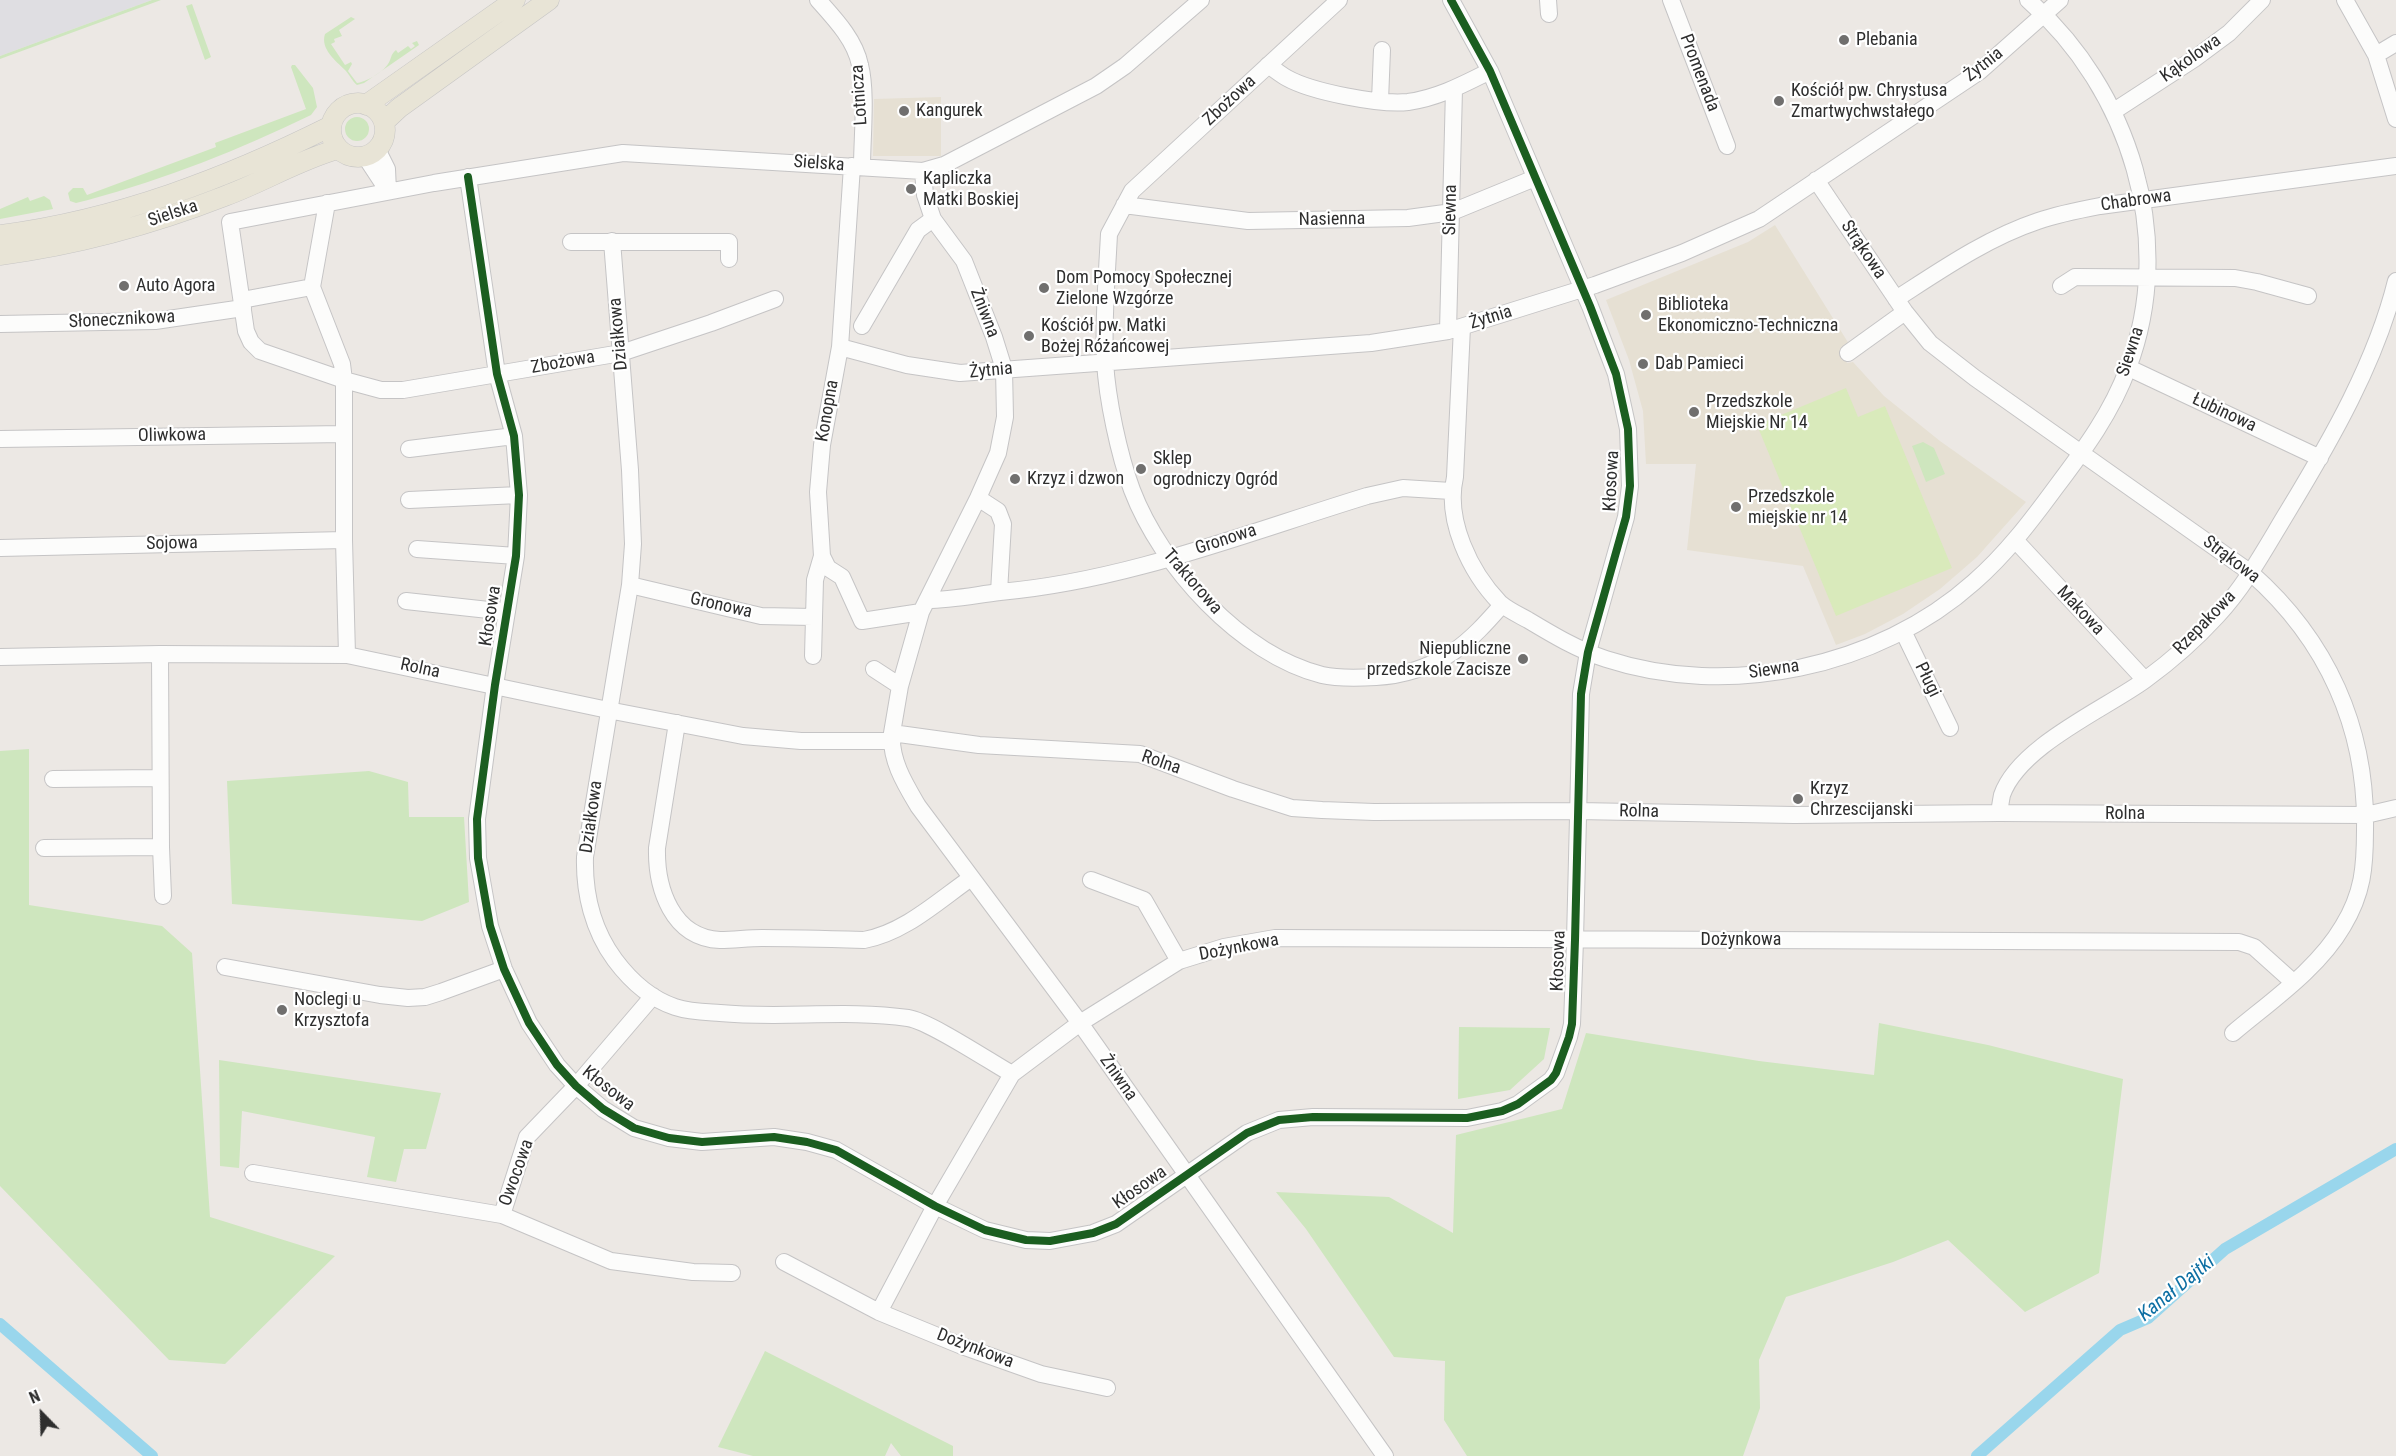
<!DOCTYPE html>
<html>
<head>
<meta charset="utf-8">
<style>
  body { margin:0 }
  #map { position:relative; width:2396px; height:1456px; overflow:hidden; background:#ece8e4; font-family:"Roboto Condensed",sans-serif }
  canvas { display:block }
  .north { position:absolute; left:12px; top:1384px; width:60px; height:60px; -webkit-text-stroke:4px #fff; paint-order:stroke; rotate:337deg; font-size:16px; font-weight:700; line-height:24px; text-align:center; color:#2e2e2e }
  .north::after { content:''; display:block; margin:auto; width:21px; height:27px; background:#2e2e2e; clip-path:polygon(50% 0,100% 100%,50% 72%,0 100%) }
</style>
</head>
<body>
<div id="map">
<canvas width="2396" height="1456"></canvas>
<div class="north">N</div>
</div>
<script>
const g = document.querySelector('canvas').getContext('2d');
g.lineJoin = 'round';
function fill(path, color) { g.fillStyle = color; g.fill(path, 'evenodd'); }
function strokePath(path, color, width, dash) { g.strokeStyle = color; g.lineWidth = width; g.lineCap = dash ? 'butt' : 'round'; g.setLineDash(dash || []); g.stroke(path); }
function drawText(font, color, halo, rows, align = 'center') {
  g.font = font + ' "Roboto Condensed",sans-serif'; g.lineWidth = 4.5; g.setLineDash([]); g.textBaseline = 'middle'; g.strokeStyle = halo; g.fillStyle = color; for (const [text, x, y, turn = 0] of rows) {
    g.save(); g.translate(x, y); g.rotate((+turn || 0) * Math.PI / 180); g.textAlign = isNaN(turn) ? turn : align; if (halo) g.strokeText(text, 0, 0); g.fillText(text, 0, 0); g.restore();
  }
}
const education = new Path2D(`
  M941,97V156H873L874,99Z
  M1775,225L1849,344L1841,348L1847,363L1853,362L1884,396L1940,441L2026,502L1977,557L1940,589L1903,614L1865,634L1836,645L1803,566L1687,550L1696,464H1646L1643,411L1629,360L1606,300L1748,242Z`);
const airport = new Path2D(`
  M0,0H152L0,56Z`);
const green = new Path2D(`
  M152,0H161L0,59V56Z
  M192,4L211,57L205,60L186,6Z
  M351,17L355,19L339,30L342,36L334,39L335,42L331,44L345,65L351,62L352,64L348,71L357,83C366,82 383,72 388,64C392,58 390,55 396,50L398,53L408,46L411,49L415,46L412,43L417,41L419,45L364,83L357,85C352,81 350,75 345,70C336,61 320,49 325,34Z
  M292,65H295L313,88L317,107L311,115C239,150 166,179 88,200L76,203L70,201L68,193L73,188H83L87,195L216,147L215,143L306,109L291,67Z
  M345 129a12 12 0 1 1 24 0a12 12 0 1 1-24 0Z
  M44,196L50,200L53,209L0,219V209L28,197L30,201Z
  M1923,442L1934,448L1945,474L1926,482L1912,446Z
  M29,749V905L162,926L192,953L210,1217L335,1256L225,1364L169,1360L0,1186V751Z
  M369,771L408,782L409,817H464L469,902L422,921L232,904L227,781Z
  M1879,1023L1988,1045L2123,1079L2099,1273L2025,1312L1948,1240L1893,1262L1786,1297L1759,1360L1760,1408L1743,1456H1467L1444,1420L1445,1361L1394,1357L1306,1229L1276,1192L1389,1197L1453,1233L1456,1135L1562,1109L1586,1033L1759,1061L1874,1075Z
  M1459,1027L1550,1028L1544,1059L1510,1090L1458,1099Z
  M219,1060L441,1093L426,1149H404L396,1182L367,1177L375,1137L242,1111L239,1168L220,1166Z
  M765,1351L953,1446V1456H901L891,1443L885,1456H753L718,1447Z`);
const pitch = new Path2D(`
  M1846,388L1858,417L1885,406L1952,568L1836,616L1757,425Z`);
const canal = new Path2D(`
  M0,1324L152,1456
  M1977,1456L2120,1330L2148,1318L2225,1249L2396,1149`);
const minor = new Path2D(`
  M818,0C835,19 855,40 860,65C867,93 862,137 862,167
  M1339,0L1132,191L1109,234C1107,275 1103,320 1105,361C1107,399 1119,455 1132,490C1161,566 1240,654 1322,675C1339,679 1359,678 1376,677C1402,676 1431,667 1453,652C1472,639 1487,622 1502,605
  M1548,0L1549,14
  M1671,0L1727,146
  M2345,0L2376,55L2396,119
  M2376,55L2396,43
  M1268,65C1274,69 1280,74 1287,78C1312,92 1380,105 1408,102C1438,98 1464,84 1490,71
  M1380,101L1382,50
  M2114,111L2194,59L2229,33L2262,0
  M377,149L387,169L388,191
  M365,156L386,188
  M923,171L925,195L933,219L964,261L994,337L1004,369L1005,417L998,453L978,498L921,612L900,686L892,733C890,760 905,784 918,806L1080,1023L1385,1456
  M468,177L497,374L514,436L519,495L516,556L495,685L477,819L478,858L490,926L504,969L529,1023L557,1065L576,1086L603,1109L634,1128L669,1138L702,1142L774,1137L807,1142L836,1150L935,1206L985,1230L1026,1240L1050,1241L1093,1233L1116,1224L1247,1133L1279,1120L1313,1117L1467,1118L1502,1111L1518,1104L1551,1080L1556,1073L1569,1037L1572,1024L1575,940L1581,694L1588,652L1626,517L1630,486L1628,429L1616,374L1590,306L1490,71L1451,0
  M1816,180L1905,312L1930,343L1975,378L2251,573C2327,640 2367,728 2365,830C2365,867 2363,893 2343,926C2318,969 2271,1001 2233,1033
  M327,203L312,287L342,364L344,380L381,390H403L621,353L711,323L775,299
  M1124,205L1248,221L1408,218L1452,212L1535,178
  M612,241L630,470L633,544L630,585L585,857C584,893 593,930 615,960C630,980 651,999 675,1007C690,1012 705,1012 720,1013C782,1019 846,1009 908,1018C929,1021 989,1061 1012,1074
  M571,242H729V259
  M2061,286L2075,277L2235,278L2257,282L2308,296
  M1896,299C1941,270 1987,238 2038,221C2058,214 2079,210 2100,206L2396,166
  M242,300L312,287
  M0,324L155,321L243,308
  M862,326L918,230L933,219
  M1462,327L1455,477C1445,520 1470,572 1500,603C1508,610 1519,615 1528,620C1553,635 1578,650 1606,659C1728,699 1878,668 1974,582C2006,554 2031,521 2056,487C2084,450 2112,412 2128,368C2177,239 2130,89 2028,0
  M1448,331L1454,89
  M840,347L907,365L960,373L1371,343L1448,331L1595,285L1682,253L1759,219L1980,71L2060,0
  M1848,353L1905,312
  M2129,368L2320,458
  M0,439L344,434
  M409,449L514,436
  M978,498L998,511L1003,524L999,592
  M409,500L519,495
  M2016,541L2145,680
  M0,548L344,540
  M417,549L516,556
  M822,556L828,568L842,577L862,621L921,612
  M630,585L761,616L813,617
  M927,600C951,600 975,595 1000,592C1126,581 1246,533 1367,496L1403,488L1451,491
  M406,601L507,612
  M1903,631L1950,728
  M160,654L161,847L163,896
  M347,655L344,540V380L260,351L251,342L246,331L230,222L434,183L623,153L923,171L944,165L1096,86L1125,66L1201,0
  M813,656L815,580L822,556L818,492L822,445L840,347L852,166
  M0,657L160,654L347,655L608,710L743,736L801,741H891
  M874,669L900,686
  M677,723L657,848C656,888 672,938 720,940C734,940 748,938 762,938C796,938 830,939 864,940C904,933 938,901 971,878
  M892,733L979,745L1140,754L1233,789L1292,808L1322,810L1374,812L1578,811L1794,815L1999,813L2366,815L2396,808
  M53,779L160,778
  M1999,813C2000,807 2001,800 2002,795C2019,746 2105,709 2145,680C2171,661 2196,639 2217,616C2246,585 2266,547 2288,511C2331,440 2376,362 2396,281
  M44,848L161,847
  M1091,880L1144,900L1179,961
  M225,967L380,995L408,998L425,997L441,992L504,969
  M253,1173L502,1215L611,1261L693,1272L732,1273
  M502,1215L527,1137L576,1086L653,996
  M784,1262L879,1312L935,1206L1012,1074L1080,1023L1179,961L1224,947L1275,938L2239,942L2254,947L2293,982
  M879,1312L962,1346L1041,1374L1107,1388`);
const major = new Path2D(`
  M331 130a27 27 0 1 1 54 0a27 27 0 1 1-54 0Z
  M366,105L515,0
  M384,122L399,108L549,0
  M0,235C117,220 227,178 331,126
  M0,255C77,245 153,224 225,196C263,182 299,160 338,149`);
const cycleway = new Path2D(`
  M468,177L497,374L514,436L519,495L516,556L495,685L477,819L478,858L490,926L504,969L529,1023L557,1065L576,1086L603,1109L634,1128L669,1138L702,1142L774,1137L807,1142L836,1150L935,1206L985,1230L1026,1240L1050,1241L1093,1233L1116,1224L1247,1133L1279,1120L1313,1117L1467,1118L1502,1111L1518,1104L1551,1080L1556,1073L1569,1037L1572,1024L1575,940L1581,694L1588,652L1626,517L1630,486L1628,429L1616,374L1590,306L1490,71L1451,0`);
const markers = [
  [1844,40,6,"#706f6e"],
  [1779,101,6,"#706f6e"],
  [904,111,6,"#706f6e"],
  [911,189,6,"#706f6e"],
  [124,286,6,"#706f6e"],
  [1044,288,6,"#706f6e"],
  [1646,315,6,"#706f6e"],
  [1029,336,6,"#706f6e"],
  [1643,364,6,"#706f6e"],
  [1694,412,6,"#706f6e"],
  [1141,469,6,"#706f6e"],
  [1015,479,6,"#706f6e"],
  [1736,507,6,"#706f6e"],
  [1523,659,6,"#706f6e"],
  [1798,799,6,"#706f6e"],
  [282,1010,6,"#706f6e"]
];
const poiNames = [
  ["Plebania",1856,40],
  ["Kościół pw. Chrystusa",1791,91],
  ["Zmartwychwstałego",1791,112],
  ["Kangurek",916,111],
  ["Kapliczka",923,179],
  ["Matki Boskiej",923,200],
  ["Dom Pomocy Społecznej",1056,278],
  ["Zielone Wzgórze",1056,299],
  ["Auto Agora",136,286],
  ["Biblioteka",1658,305],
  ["Ekonomiczno-Techniczna",1658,326],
  ["Kościół pw. Matki",1041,326],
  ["Bożej Różańcowej",1041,347],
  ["Dab Pamieci",1655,364],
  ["Przedszkole",1706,402],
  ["Miejskie Nr 14",1706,423],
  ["Sklep",1153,459],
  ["ogrodniczy Ogród",1153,480],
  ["Krzyz i dzwon",1027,479],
  ["Przedszkole",1748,497],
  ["miejskie nr 14",1748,518],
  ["Niepubliczne",1511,649,"right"],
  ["przedszkole Zacisze",1511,670,"right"],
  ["Krzyz",1810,789],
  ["Chrzescijanski",1810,810],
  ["Noclegi u",294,1000],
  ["Krzysztofa",294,1021]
];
const streetNames = [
  ["Kąkolowa",2191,59,-35],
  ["Żytnia",1984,65,-38],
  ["Promenada",1699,73,69],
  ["Lotnicza",860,95,-94],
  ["Zbożowa",1230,101,-43],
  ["Sielska",819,164,4],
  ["Chabrowa",2136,201,-8],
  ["Siewna",1451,210,-89],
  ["Sielska",173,214,-18],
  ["Nasienna",1332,220,-1],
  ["Strąkowa",1863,250,56],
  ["Żniwna",984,313,69],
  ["Żytnia",1491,318,-17],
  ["Słonecznikowa",122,320,-3],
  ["Działkowa",619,334,-95],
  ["Siewna",2131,352,-72],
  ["Zbożowa",563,363,-10],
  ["Żytnia",991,371,-5],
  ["Konopna",828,411,-80],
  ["Łubinowa",2224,413,25],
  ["Oliwkowa",172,436,-1],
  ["Kłosowa",1612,481,-87],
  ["Gronowa",1226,540,-18],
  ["Sojowa",172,544,-1],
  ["Strąkowa",2231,560,37],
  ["Traktorowa",1192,582,49],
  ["Gronowa",721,606,13],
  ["Makowa",2080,611,47],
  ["Kłosowa",491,616,-81],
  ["Rzepakowa",2205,623,-46],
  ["Rolna",420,669,12],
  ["Siewna",1774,670,-8],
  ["Pługi",1927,680,64],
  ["Rolna",1161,763,19],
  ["Rolna",1639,812,1],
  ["Rolna",2125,814],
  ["Działkowa",592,817,-82],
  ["Dożynkowa",1741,940],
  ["Dożynkowa",1239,948,-11],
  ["Kłosowa",1559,961,-88],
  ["Żniwna",1118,1078,55],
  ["Kłosowa",608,1089,38],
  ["Owocowa",517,1173,-70],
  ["Kłosowa",1140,1188,-35],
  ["Dożynkowa",975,1349,21]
];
const waterNames = [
  ["Kanał Dajtki",2177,1289,-39]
];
fill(education, '#e6e0d3');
fill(airport, '#dfdee2');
fill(green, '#cee6be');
fill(pitch, '#d9eabb');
strokePath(canal, '#99d6ec', 12);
strokePath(minor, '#c5c4c5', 18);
strokePath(major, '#c6c5c4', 21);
strokePath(minor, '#fcfcfb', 16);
strokePath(major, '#e8e4d6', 20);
strokePath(cycleway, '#1b5e20', 8);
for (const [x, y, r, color] of markers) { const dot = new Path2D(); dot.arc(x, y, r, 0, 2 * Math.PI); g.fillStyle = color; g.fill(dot); strokePath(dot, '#fff', 2); }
drawText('18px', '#2e2e2e', '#fff', poiNames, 'left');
drawText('18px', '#2e2e2e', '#fff', streetNames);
drawText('italic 20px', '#0d6fa3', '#fff', waterNames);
</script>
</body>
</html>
